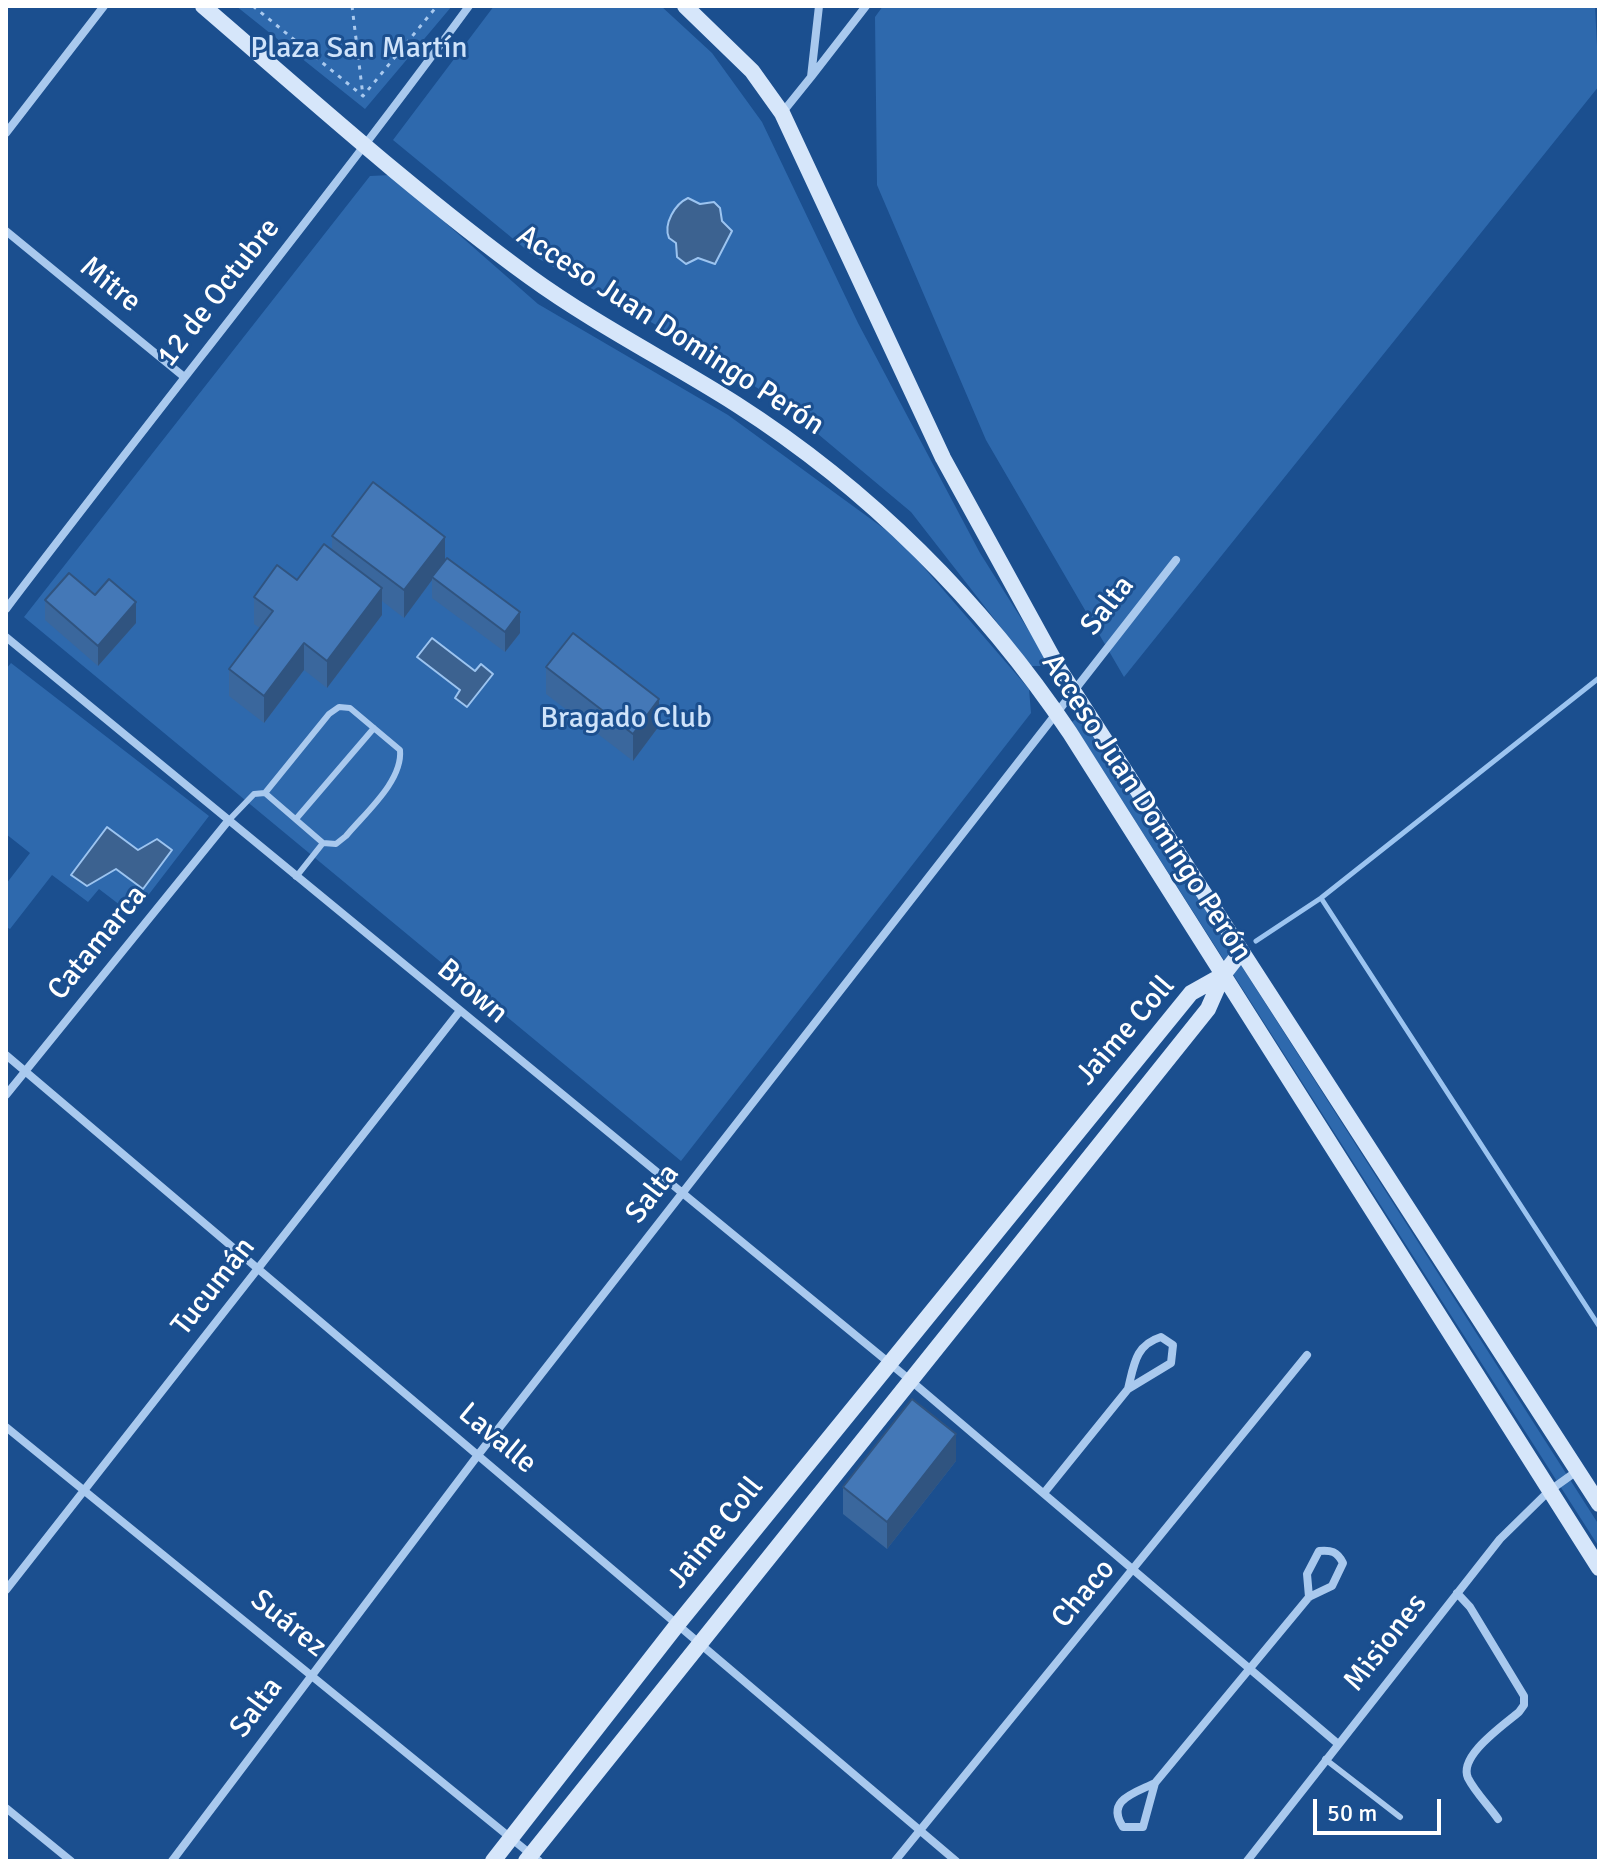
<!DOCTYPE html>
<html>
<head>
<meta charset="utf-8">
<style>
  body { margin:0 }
  #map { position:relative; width:1605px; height:1867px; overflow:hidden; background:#1b4f8f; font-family:Signika,sans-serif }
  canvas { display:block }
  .frame { position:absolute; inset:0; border:8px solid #fff; pointer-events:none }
  .scale { position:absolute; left:1313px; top:1799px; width:128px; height:36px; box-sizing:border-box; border:4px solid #fff; border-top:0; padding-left:10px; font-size:24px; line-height:28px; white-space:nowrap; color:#fff; -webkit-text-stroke:6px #1b4f8f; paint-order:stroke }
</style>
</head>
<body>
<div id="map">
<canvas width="1605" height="1867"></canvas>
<div class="frame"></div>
<div class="scale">50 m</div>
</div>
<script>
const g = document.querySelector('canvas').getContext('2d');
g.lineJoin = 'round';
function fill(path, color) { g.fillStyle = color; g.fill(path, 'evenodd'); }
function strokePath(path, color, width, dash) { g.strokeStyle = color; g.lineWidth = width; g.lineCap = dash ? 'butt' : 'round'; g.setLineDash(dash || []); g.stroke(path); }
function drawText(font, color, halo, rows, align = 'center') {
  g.font = font + ' Signika,sans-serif'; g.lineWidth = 6; g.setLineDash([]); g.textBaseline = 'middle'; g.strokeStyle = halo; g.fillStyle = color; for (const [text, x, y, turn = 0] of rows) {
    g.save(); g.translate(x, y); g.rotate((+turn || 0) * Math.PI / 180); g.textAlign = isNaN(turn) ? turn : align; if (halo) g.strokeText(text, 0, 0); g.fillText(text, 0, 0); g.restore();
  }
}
const green = new Path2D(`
  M236,6H452L365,109Z
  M494,6H661L712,53L762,122L858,323L980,553L1046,658L1045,666H1031L911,512L781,403L672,334L534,256L393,140Z
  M883,6H1595L1599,86L1124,677L986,440L877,185L875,17Z
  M391,175L538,304L728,415L901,541L1029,689L1031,713L681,1161L24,617L370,176Z
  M11,663L209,816L133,915L99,889L88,902L52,875L10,929L6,927V884L30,853L6,834V669Z
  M1081,715L1599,1525V1547L1072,722Z`);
const water = new Path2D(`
  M688,198L700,204L714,202L720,208L722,221L732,231L715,264L698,258L686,264L677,257L676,243L669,238C663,224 675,204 688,198Z
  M432,638L475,671L481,664L493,674L467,707L455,698L460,690L417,657Z
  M107,827L138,850L157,839L172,850L143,889L116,869L87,886L71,875Z`);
const stream = new Path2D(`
  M1321,898L1599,1326
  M1256,941L1321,898L1599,678`);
const path = new Path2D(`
  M253,6L363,96L437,6
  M352,6L363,96`);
const lane = new Path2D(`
  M265,793L323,843
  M296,819L374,728
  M228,821L254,794L265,793L329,714L339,707L350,708L400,750C403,781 365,813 346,836L336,844L323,843L296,877
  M1325,1759L1400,1817`);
const street = new Path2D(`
  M811,77L866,6
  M782,113L811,77L819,6
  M6,133L104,6
  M6,231L183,376
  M6,609C159,407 319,210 469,6
  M6,637L910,1380L1337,1743
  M6,1055L956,1861
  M6,1095L228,821
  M6,1427L539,1861
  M1044,1493L1128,1389L1171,1363L1173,1345L1161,1337C1135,1345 1134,1365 1128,1389
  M6,1590L459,1012
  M1457,1593L1470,1607L1524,1696V1705L1519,1712C1504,1725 1458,1756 1468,1778C1475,1792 1489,1806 1498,1819
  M1155,1783C1135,1793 1105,1800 1123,1827H1143L1155,1783L1309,1597L1332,1586L1343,1563C1337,1551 1331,1550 1319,1551L1307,1574L1309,1597
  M6,1808L71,1861
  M172,1861L478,1455L1176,560
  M895,1861L1307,1355
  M1247,1861L1500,1539L1549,1491L1577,1471`);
const secondary = new Path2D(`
  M203,6C310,98 416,194 530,277C595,324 668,361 736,404C869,489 982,602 1070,733L1599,1568
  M685,6L752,71L782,113L943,458L1059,669L1599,1504
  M493,1861L677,1625L1191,993L1223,975
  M526,1861L1208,1009L1223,975L1241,952`);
const wall = new Path2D(`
  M332,536L445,561L520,633L505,652L432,598V580L404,618L382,601V615L327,688L304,670L264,723L229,696V669L260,628L254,624V597L297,580L332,550Z
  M45,600L136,623L98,666L45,620Z
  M546,667L659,726L633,761L546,694Z
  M956,1461L887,1549L843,1514V1487Z`);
const shadedWall = new Path2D(`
  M445,537V564L432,577V580L404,618V590Z
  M382,588V615L327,688V661Z
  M136,602V623L98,666V646Z
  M520,612V633L505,652V632Z
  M304,643V670L264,723V696Z
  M659,699V726L633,761V734Z
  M956,1434V1461L887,1549V1522Z`);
const building = new Path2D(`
  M373,482L445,537L404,590L332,536Z
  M324,544L382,588L327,661L304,643L264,696L229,669L273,611L254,597L277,565L297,580Z
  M447,558L520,612L505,632L432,577Z
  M69,573L95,595L109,579L136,602L98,646L45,600Z
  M573,633L659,699L633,734L546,667Z
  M912,1399L956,1434L887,1522L843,1487Z`);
const parkNames = [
  ["Plaza San Martín",359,49],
  ["Bragado Club",626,719]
];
const streetNames = [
  ["Mitre",110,285,39],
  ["12 de Octubre",219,293,-52],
  ["Acceso Juan Domingo Perón",670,331,33],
  ["Salta",1108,606,-52],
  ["Acceso Juan Domingo Perón",1146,808,57],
  ["Catamarca",98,943,-51],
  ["Brown",472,992,40],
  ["Jaime Coll",1126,1031,-49],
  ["Salta",653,1194,-52],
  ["Tucumán",214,1287,-52],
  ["Lavalle",497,1439,40],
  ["Jaime Coll",716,1533,-51],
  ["Chaco",1084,1594,-50],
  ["Suárez",288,1624,39],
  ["Misiones",1386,1643,-52],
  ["Salta",257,1708,-53]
];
fill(green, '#2e69ad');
fill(water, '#3c6290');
strokePath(water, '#9cc4f0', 2);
strokePath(stream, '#9cc4f0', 5);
strokePath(path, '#a9c9ee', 3, [4, 6]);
strokePath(lane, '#a9c9ee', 6);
strokePath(street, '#a9c9ee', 8);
strokePath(secondary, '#d6e6fa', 16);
fill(wall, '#3a679d');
fill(shadedWall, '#305480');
fill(building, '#4478b7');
strokePath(building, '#305480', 2);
drawText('30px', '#cfe3fa', '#1b4f8f', parkNames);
drawText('30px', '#fff', '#1b4f8f', streetNames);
</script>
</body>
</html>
